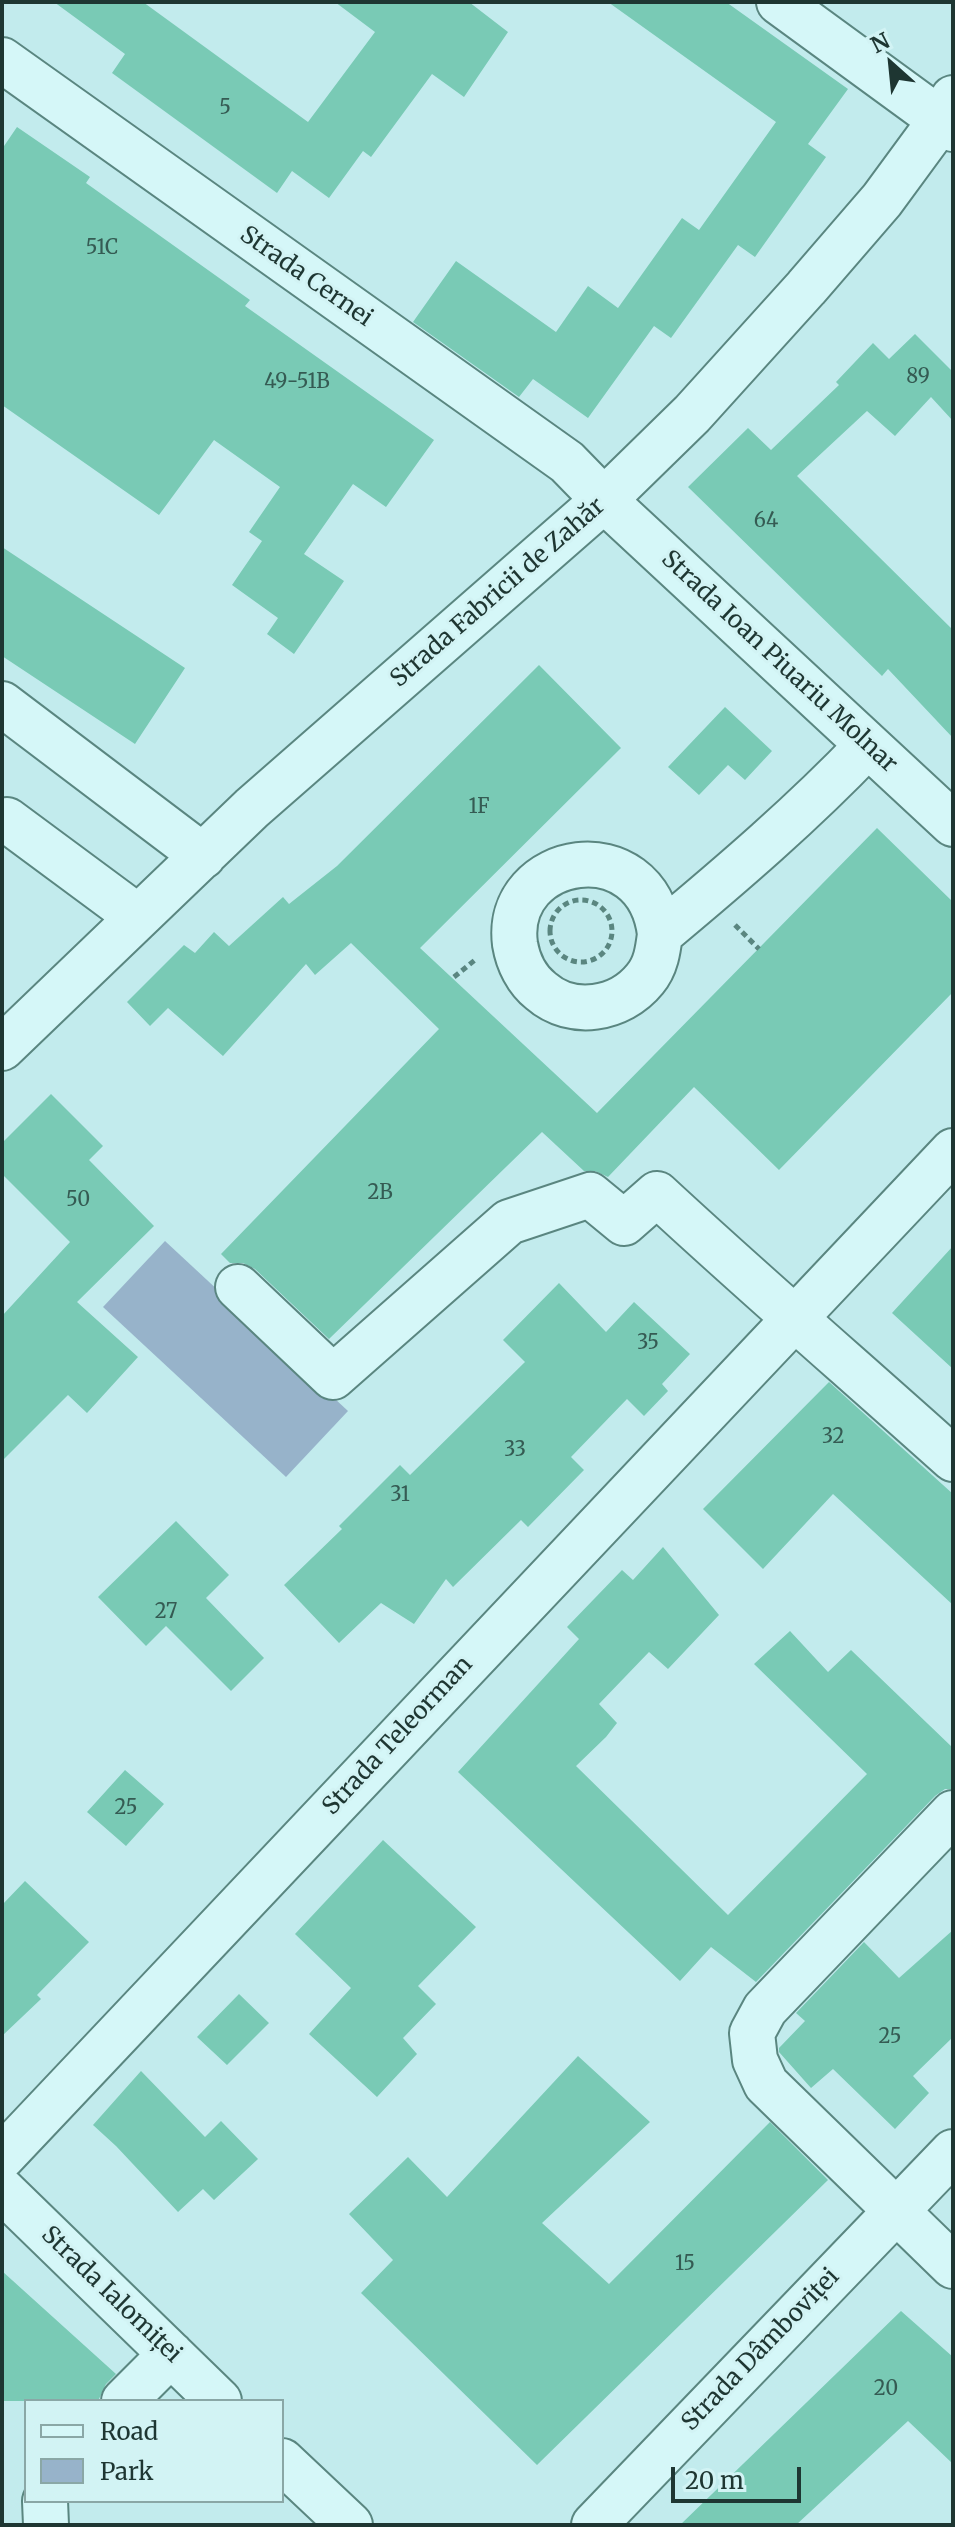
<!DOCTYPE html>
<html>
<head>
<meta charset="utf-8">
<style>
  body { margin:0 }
  #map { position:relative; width:955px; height:2527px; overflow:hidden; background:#c2ebed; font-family:Merriweather,serif }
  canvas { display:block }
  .frame { position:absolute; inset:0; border:4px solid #1e3632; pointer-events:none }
  .legend { position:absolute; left:24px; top:2399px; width:260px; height:104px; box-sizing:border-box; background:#d2f3f4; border:2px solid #8aa7a6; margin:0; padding:10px 14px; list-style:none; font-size:24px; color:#1e3632 }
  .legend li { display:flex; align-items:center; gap:16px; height:40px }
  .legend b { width:40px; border:2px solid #8aa7a6 }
  .north { position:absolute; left:851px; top:24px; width:80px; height:80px; -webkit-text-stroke:6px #d2f3f4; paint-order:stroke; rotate:333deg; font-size:22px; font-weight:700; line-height:32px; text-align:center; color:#1e3632 }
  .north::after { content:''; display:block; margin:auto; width:28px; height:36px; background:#1e3632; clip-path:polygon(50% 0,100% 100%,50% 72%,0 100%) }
  .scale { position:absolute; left:671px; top:2467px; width:130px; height:36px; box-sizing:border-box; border:4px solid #1e3632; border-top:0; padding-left:10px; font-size:24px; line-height:28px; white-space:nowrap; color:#1e3632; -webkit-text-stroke:6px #d2f3f4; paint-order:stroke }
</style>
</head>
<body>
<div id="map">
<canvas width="955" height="2527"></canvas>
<div class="frame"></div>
<ul class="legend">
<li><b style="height:10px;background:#d5f7f8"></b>Road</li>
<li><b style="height:22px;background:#97b3ca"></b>Park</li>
</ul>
<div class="north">N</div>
<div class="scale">20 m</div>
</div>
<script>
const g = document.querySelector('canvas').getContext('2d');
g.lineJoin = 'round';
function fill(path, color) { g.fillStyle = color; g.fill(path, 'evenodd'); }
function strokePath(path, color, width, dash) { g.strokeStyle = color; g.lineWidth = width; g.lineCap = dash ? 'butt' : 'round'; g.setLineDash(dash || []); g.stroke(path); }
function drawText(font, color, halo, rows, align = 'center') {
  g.font = font + ' Merriweather,serif'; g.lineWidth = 6; g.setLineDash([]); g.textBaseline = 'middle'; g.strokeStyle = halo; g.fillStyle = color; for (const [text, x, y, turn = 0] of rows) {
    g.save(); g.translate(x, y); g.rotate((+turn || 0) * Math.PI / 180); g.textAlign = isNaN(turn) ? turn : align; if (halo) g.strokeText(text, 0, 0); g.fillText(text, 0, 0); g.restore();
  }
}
const green = new Path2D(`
  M165,1241L348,1411L286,1477L103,1307Z`);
const building = new Path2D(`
  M54,2H143L308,122L375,32L335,2H469L508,32L464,97L432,74L371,157L363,151L329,198L292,171L277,193L112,73L125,54Z
  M608,2H726L848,89L808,144L826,157L755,257L738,245L671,338L654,326L588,418L533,379L519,397L413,322L456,261L556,332L588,286L618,308L682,218L699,230L776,122Z
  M17,127L90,177L86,183L250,300L245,306L434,440L386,507L353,484L304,554L344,581L294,654L267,634L278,618L232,585L262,541L249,532L280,487L214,440L159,515L2,405V149Z
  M915,334L953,372V421L931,397L895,436L867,411L797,476L953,630V738L888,669L882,676L688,487L748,428L771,450L839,385L836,382L873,343L889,359Z
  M2,547L185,668L135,744L2,656Z
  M539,665L621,748L420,948L597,1113L877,828L953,902V992L779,1170L694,1087L608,1177L595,1171H584L542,1132L329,1339L255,1269L243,1263H230L221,1254L439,1029L351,943L315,975L306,964L223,1056L168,1008L150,1026L127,1002L184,945L195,953L214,932L229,946L283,897L289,904L337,866Z
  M725,707L772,751L745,780L728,765L699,795L668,767Z
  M51,1094L103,1146L89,1160L154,1226L77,1302L138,1357L87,1413L68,1395L2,1461V1316L70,1242L2,1174V1143Z
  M953,1246V1369L892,1313Z
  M559,1283L606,1332L634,1302L690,1354L662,1384L668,1391L644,1416L627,1399L571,1457L584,1470L528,1527L521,1520L453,1587L446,1579L414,1624L381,1603L339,1643L284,1585L342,1529L339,1526L400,1465L410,1475L525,1362L503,1340Z
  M829,1382L953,1494V1605L833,1494L763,1569L703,1509Z
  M176,1521L229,1575L206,1598L264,1658L231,1691L166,1626L146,1646L98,1597Z
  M663,1547L719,1615L668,1669L649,1652L599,1704L617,1723L606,1737L576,1766L728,1915L867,1774L754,1664L790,1631L828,1672L851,1650L953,1748V1789H945L935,1796L756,1982L711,1947L680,1981L458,1772L579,1639L567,1627L622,1570L633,1580Z
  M125,1770L164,1804L126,1846L87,1812Z
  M383,1840L476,1927L418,1986L436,2004L403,2038L417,2054L377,2097L309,2034L351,1988L295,1934Z
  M25,1881L89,1942L37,1995L41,1999L2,2036V1905Z
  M953,1930V2037L913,2076L929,2093L895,2129L833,2069L811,2088L779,2052V2048L805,2021L796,2013L864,1942L899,1978Z
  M239,1994L269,2023L227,2065L197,2037Z
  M578,2056L650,2122L542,2223L609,2284L770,2122L828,2180L537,2465L361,2293L393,2260L349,2214L408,2157L447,2197Z
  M141,2071L205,2137L221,2121L258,2159L214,2200L203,2189L178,2212L116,2146L93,2125Z
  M2,2271L116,2374L106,2384L98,2401H2Z
  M901,2311L953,2357V2464L908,2421L796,2525H680Z`);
const path = new Path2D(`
  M550 931a31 31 0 1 1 62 0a31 31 0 1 1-62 0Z
  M735,925L759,949
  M454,977L475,960`);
const minor = new Path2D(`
  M779,2L953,129
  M2,60L567,462L604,500L953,824
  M2,704L203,856
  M7,820L138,917
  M660,934C647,828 503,853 515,944C518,962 527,980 541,991C572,1018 620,1010 645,979C656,966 658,950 660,934C732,874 803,813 867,746
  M2,1048L252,808L604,500L692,414L806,288L882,200L940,121L953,98
  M238,1287L333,1377L509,1222L590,1195L624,1223L657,1194C754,1284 855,1371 953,1459
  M953,1813L765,2009L752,2033L755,2060L766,2084L953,2266
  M2,2157L953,1151
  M2,2190L219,2401
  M124,2401L171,2354
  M282,2461L350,2525
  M45,2501L46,2525
  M594,2525L953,2152`);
const numberNames = [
  ["5",225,108],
  ["51C",102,248],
  ["89",918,377],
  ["49-51B",297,382],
  ["64",766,521],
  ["1F",479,807],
  ["2B",380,1193],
  ["50",78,1200],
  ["35",648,1343],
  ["32",833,1437],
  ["33",515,1450],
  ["31",400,1495],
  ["27",166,1612],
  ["25",126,1808],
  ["25",890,2037],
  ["15",685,2264],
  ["20",886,2389]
];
const streetNames = [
  ["Strada Cernei",306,277,35],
  ["Strada Fabricii de Zahăr",498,593,-41],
  ["Strada Ioan Piuariu Molnar",779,662,43],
  ["Strada Teleorman",398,1736,-47],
  ["Strada Ialomiței",111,2295,44],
  ["Strada Dâmboviței",761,2350,-46]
];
fill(green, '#97b3ca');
fill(building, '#79cab5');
strokePath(minor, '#5a8680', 48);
strokePath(path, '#5a8680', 5, [6, 4]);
strokePath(minor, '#d5f7f8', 44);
drawText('20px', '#355b53', null, numberNames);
drawText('24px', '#1e3632', '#d2f3f4', streetNames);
</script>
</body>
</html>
